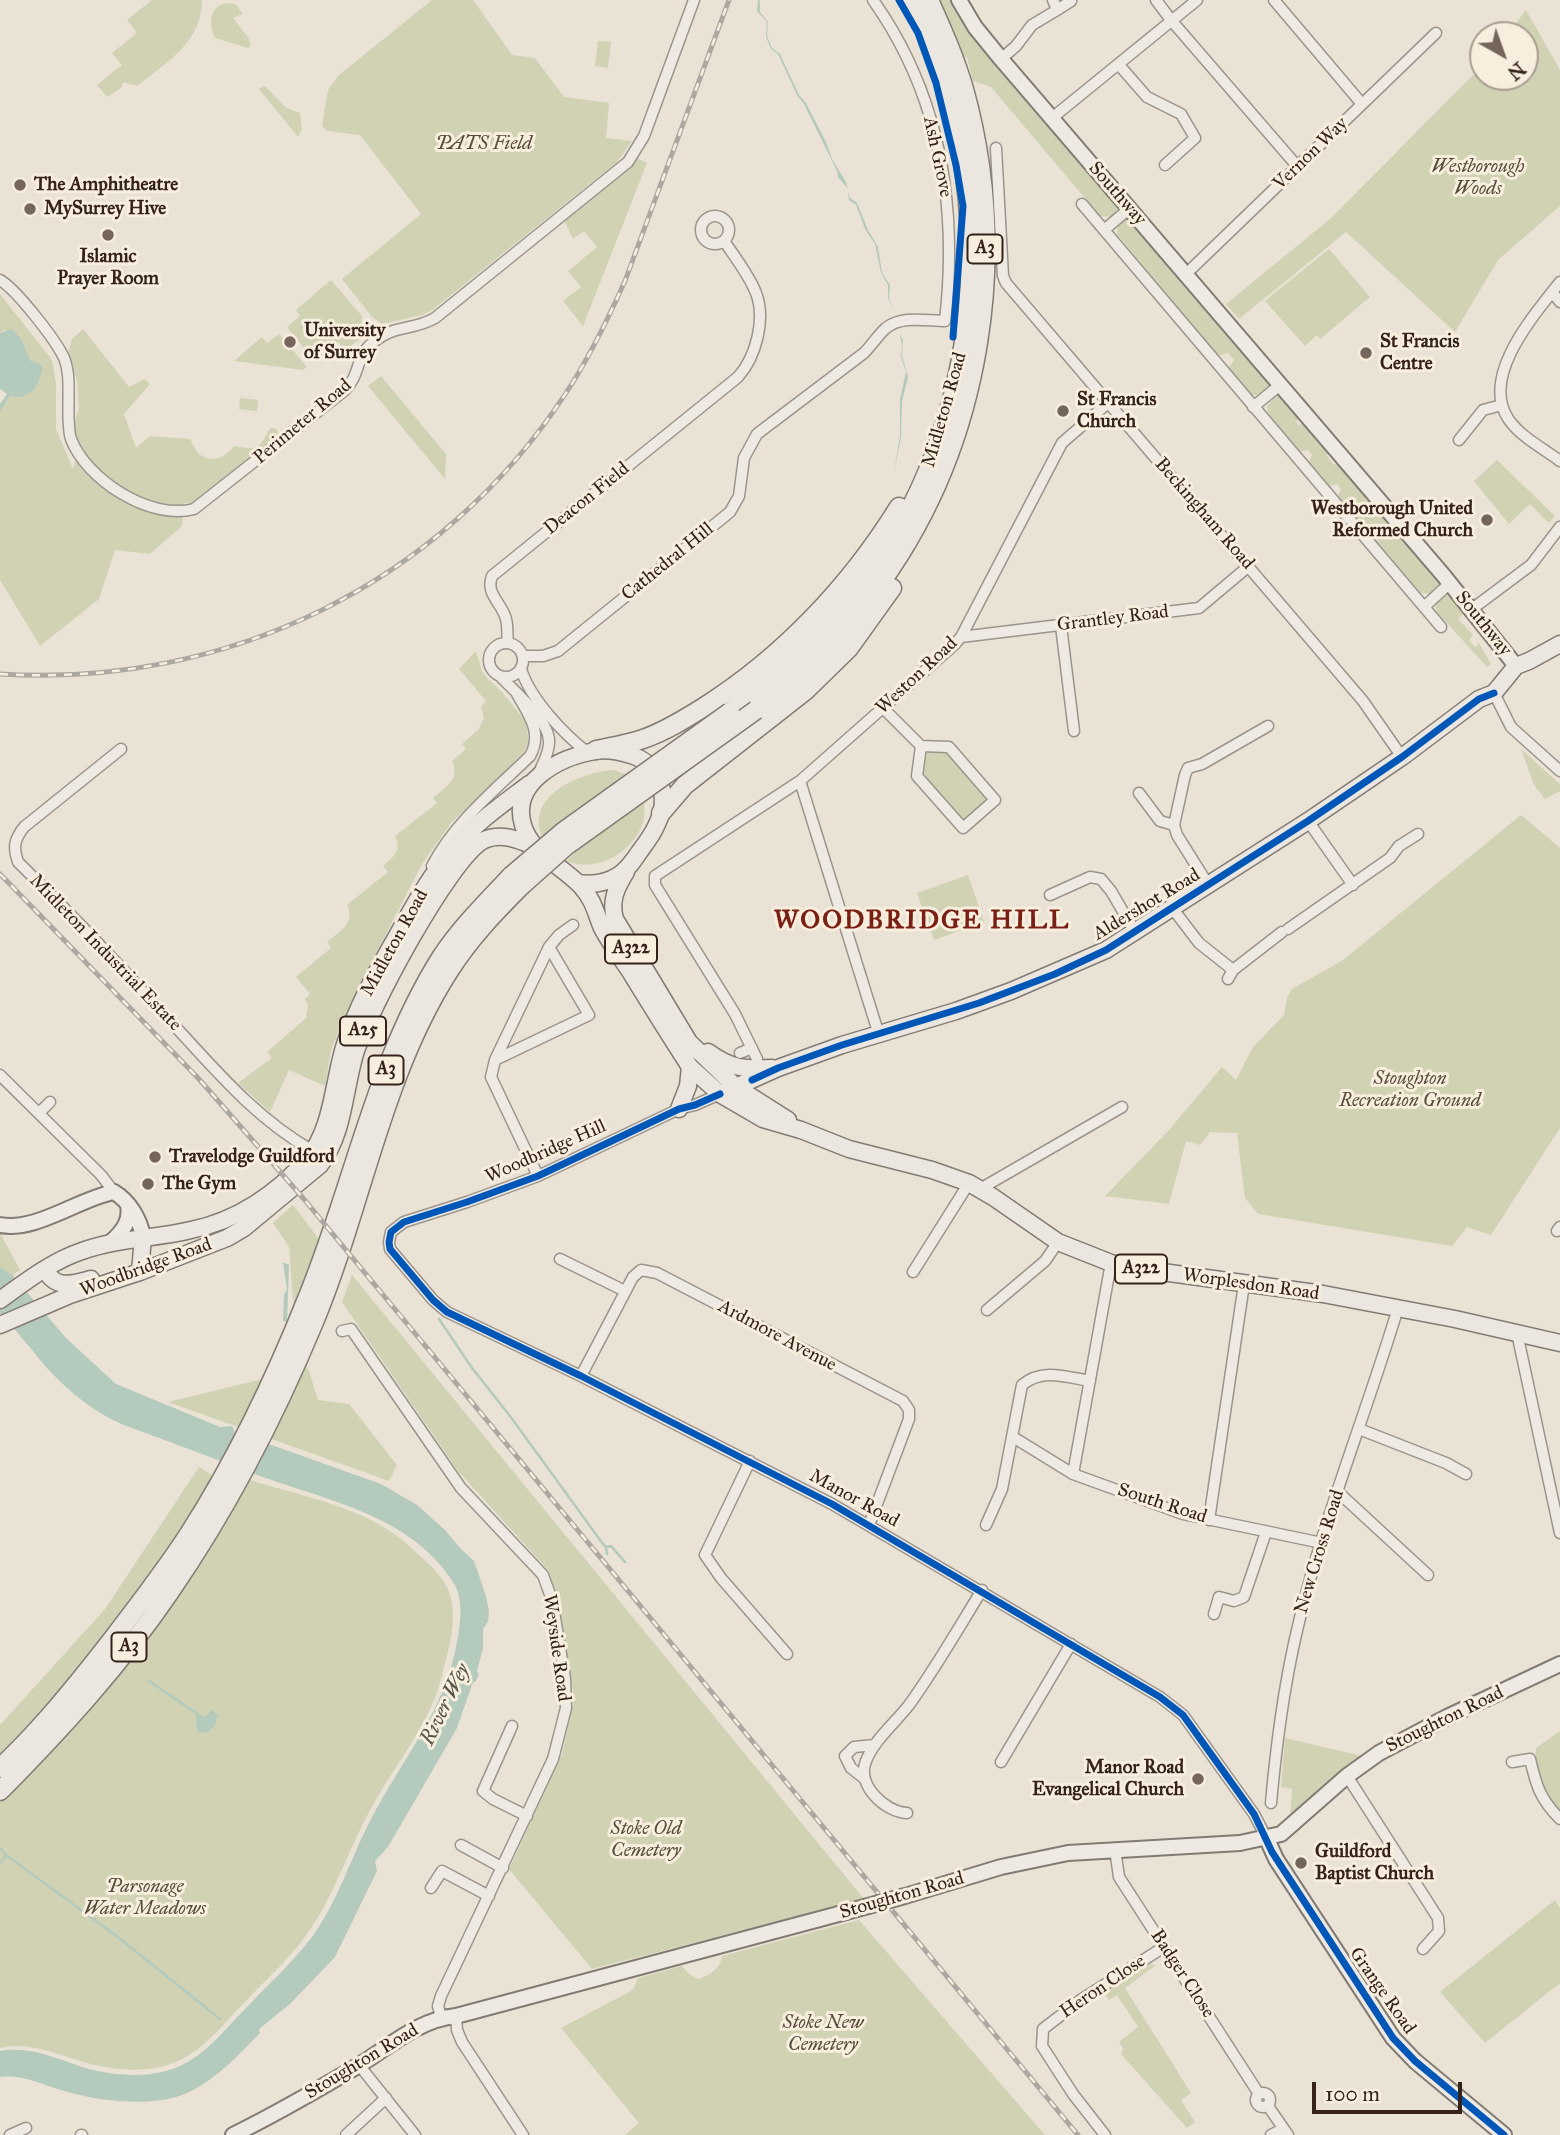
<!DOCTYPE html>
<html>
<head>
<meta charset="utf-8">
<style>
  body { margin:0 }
  #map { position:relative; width:1560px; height:2135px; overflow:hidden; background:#eae2d5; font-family:"IM FELL Great Primer",serif }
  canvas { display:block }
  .north { position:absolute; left:1469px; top:21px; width:70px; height:70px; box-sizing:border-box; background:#f7eede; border:2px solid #a99d90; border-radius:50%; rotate:140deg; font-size:19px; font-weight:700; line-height:28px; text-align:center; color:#35231a }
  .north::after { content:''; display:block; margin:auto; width:24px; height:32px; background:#74665b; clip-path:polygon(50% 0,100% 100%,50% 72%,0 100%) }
  .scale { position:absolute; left:1312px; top:2082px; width:150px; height:32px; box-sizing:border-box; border:4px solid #35231a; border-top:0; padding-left:9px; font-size:21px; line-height:24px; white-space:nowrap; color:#35231a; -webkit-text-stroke:5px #f7eede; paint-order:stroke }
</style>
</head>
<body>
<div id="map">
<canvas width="1560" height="2135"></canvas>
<div class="north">N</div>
<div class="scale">100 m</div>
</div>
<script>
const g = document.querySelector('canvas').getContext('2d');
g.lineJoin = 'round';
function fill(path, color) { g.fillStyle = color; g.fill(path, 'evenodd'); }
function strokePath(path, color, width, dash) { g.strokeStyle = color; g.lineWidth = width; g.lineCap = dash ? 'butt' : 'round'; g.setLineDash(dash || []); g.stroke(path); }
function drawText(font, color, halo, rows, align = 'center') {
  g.font = font + ' "IM FELL Great Primer",serif'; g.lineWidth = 6; g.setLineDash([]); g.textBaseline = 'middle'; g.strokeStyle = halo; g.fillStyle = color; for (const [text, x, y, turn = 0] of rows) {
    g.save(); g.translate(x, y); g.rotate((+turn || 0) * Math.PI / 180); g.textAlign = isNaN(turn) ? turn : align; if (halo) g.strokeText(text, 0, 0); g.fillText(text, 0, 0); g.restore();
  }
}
const green = new Path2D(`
  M152,0H202C202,42 166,63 137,86L123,82L121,88L107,97L97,85L122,65L112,53L137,33L127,20Z
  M432,0H473L512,55L535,58L564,97L609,103L606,138L632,141L617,162L431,311L422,315L382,324L372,317L342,279L421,214L360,135L327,131L322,126L328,90L339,75Z
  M937,0H952L969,28L1118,204L1116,213L1112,217L1100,216L991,87L973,81L967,57H960Z
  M227,3L235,4L243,14L233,18L248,37L251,45L248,48L215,38C209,24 208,7 227,3Z
  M1526,10L1560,70V206L1498,260L1455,332L1346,232L1239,319L1226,304L1330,219L1483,65V77H1525V35H1507Z
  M598,41L611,42L608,68L595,66Z
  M265,86L285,107L300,113L302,129L298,137L259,89Z
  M637,158L647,163L583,326L563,301L581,287L568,271L597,247L584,231L573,239L564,220Z
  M1122,220H1131L1272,385C1269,394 1261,395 1252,395L1229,368L1234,360L1228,353L1218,356L1117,234L1118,223Z
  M1329,249L1370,297L1320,339L1317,335L1305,346L1265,301Z
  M331,280L362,316L361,338L345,350L338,342L314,361L287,327L300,316L296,310Z
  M0,294L52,360L56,383V429L73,469L79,443L73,427L79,408L77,380L68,354L72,339L83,329L129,387L145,379L150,384L124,414L136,448L150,436L190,439C192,443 196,451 199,454C212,464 226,457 234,446C259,450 258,450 270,428H275L278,432L276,439L196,503H184L182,526L150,554L115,550L99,599L40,646L0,580V412L31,361L21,339L4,330L0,333Z
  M279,334L307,367L303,370L234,361L262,337L267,343Z
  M381,376L446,454L445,479L368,386Z
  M1276,396H1280L1300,418L1296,422L1299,426L1303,422L1329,453L1326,455L1334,465L1338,463L1343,466L1438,577L1440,584L1433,594L1421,593L1338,496L1341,489L1337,484L1329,486L1309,462L1312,455L1308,450L1300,451L1268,413L1267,406Z
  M240,398L258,400L257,411L239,409Z
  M1497,460L1555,516L1549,523L1530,504L1509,524L1474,481Z
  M1444,595L1455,597L1466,611L1458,619L1473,635L1469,640L1475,647L1479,643L1491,664L1487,667L1437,612L1435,606Z
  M476,651L482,671L486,677L502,692L526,722L529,742L523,753L451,823L422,864L357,990L337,1035L331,1050L325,1086L289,1070L270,1112L238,1083L272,1058L267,1052L306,1018L308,1005L305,999L310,994L296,977L331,948L327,942C339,932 356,923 347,905L388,872L383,866C394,857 402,850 395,836L437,803L433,798C445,788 461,779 452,761L466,749L462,744L478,730L484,718L481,706L486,701L459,669Z
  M1521,749L1560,784V791L1545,799L1534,785Z
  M928,752H944L951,755L986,796L985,803L969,817L962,819L924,781V756Z
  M614,770L628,775L542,837C525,795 581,772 614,770Z
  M644,802C644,807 645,814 644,819C636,851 597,874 566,861L590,840Z
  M1521,815L1560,848V1128L1491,1235L1467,1227L1452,1246L1258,1214L1245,1198L1237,1133L1210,1132L1200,1145L1186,1141L1169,1204L1105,1196L1169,1130L1222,1067L1236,1080L1253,1047L1284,1015L1287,998L1292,989L1343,960Z
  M968,875L984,922L934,940L917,893Z
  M293,1205L319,1239L294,1311L289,1247L273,1223Z
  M0,1233L20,1270L5,1281L0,1276Z
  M352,1275L864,1899L592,1969L509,1869L562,1754L574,1699L557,1596L549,1571L458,1471L342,1302Z
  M308,1368L318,1400L349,1404L397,1465L389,1481L168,1402Z
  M199,1467L215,1477L189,1525L96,1651L0,1754V1725L105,1609Z
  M250,1480C297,1495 351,1504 393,1533C402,1539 410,1547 418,1554C429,1564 442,1575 448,1589C456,1607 453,1629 449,1647C444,1666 441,1684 433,1702C416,1743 386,1778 367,1816C346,1856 333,1898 307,1934C289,1960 264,1981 243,2004C223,2024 206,2048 180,2060C152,2074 117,2071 87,2063C58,2055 30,2041 0,2048V1802C57,1749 109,1690 156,1627C191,1581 220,1530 250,1480Z
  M1560,1731V1812C1545,1796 1534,1771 1536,1748Z
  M1285,1738L1362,1756L1290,1820L1292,1789L1281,1787Z
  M1555,1900L1560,1908V1983L1485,2043L1440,1992Z
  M859,1920L1045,2135H625L639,2123L561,2028L633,1990L638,1978L682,1966L689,1974L698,1979C709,1976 721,1968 722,1956Z
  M1150,1964L1156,1965L1125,1988L1191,2093L1181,2100L1195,2122L1187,2128L1121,2054L1123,2048L1119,2042L1138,2027L1117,1995L1109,2000L1103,1991Z`);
const water = new Path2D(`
  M758,0L760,1V12L768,22L767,36L772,48L780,54L799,95L806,103L826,142L832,159L846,182L850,198L857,203L868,230L878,247L882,273L890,285L889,299L894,310L888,299V285L881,273L875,244L865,229L856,205L849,200L848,189L838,177L837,171L804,104L797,95L778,54L771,49L766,37L767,22L757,11Z
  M12,329L21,339L31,361L38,363L43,368C38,386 31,401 10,396L0,412V404L7,394L0,389V333Z
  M900,334L903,340L902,356L908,377L902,401L901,437L894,473L900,435V399L906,372L901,357L902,346Z
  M283,1262L289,1265L287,1322L283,1321L284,1294L287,1290Z
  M0,1267L13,1276L66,1338L116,1384L220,1427L232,1426L235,1432L381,1484L417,1505L445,1530L461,1549L474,1561L486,1596L489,1611L488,1622L483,1629V1648L477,1671L479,1675L475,1682H473L457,1728L388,1847L375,1861L377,1871L335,1957L290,2004L259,2029L260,2033C241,2053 219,2076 195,2089C160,2109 104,2102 68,2092C44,2086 25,2074 0,2077V2051C30,2046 55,2058 82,2067C112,2076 149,2079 178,2067C207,2054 224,2030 246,2008C268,1985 292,1963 312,1937C338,1901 350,1860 370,1821C404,1755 445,1713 458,1637C461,1619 463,1597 453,1582C411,1515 325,1500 257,1475C213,1458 168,1441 124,1425C88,1410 56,1381 32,1350C21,1337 12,1325 0,1313Z
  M213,1710L218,1716L215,1725L208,1732L199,1733L196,1724V1712L204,1717Z`);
const stream = new Path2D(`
  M439,1319L472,1368L510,1416L603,1544L606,1547L611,1546L625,1562
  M606,1547L607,1554
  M149,1681L196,1713
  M0,1848L6,1855L114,1934L220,2019
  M0,1864L6,1855`);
const street = new Path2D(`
  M1156,0L1171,20L1297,166
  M1274,0L1362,104
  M1057,10L1071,1
  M1001,59L1016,46L1032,25L1057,10L1053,0
  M1119,65L1147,97L1181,114L1195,138L1165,165
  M1052,118L1197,0
  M996,148L1003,276L1006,283L1363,701L1402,757
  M1082,204L1441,627
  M701 230a14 14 0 1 1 28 0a14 14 0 1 1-28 0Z
  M1104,230L1130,208
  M1186,274L1436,33
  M0,280C16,289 53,337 62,354C66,360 67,367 68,375C70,393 66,424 71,439C86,479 150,521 194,509L344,391C360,376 356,359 368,347C392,323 411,332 435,318L628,162L644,136L694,0
  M1560,282C1534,315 1479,377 1509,420C1522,438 1543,448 1560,461
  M1552,292L1560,302
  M1253,407L1280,385
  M1459,440L1483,410L1502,405
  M1424,607L1450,583
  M1472,609L1531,565L1560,527
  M1061,626L1074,731
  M961,637L1199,608L1249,566
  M489 660a17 17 0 1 1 34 0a17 17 0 1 1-34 0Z
  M508,643C507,636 508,626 506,619C502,603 485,594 492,576L738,377C756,357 766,319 756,293C749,275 735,257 724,241
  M523,656H543L558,651L730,512L739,496L744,458L757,434L864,353C872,345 878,335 886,328C902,315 926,321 945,321C958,207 941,96 873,0
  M521,669C530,699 564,734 588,753
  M501,677C515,692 551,722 549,743C549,754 542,765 538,775
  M1494,693L1511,727L1560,771
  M883,708L921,746L949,747L995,800L963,828L917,776L921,746
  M121,749L24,827C14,840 13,847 18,862C67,910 114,959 160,1010C207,1060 252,1117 313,1151
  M800,781L879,1035
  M1139,793L1160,821L1174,825
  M1308,821L1353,885
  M432,866C455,822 495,790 530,756C543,733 529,715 517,694
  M1209,886L1177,835L1174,825L1185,775L1188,768L1202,764L1268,726
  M1050,895L1090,877L1101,879L1111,891L1135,932
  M1173,909L1199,943L1233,970L1282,932
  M1288,929L1390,858L1399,846L1418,834
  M1228,979L1233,970
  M740,1053L752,1048
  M757,1059L735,1014L655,885V876L800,781L954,645L961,637L1062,443L1109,402
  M495,1060L589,1015L549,947
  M0,1075L101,1175L114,1192
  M720,1094L695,1105L679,1109L538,1176L467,1202L404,1222L391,1232L389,1242L390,1249L433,1300L447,1312L581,1376L832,1504L1160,1697L1183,1715L1254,1814L1267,1839
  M39,1113L50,1102
  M538,1176L491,1077L495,1060L549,947L559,935L573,925
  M980,1189L1122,1107
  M1557,1231L1560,1227
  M560,1259L625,1291
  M913,1272L969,1183
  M987,1310L1045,1261L1058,1242
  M342,1331L351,1329L461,1488L543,1575L552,1600L565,1678L566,1708L553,1759L441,1996L438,2006L441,2017
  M1517,1333L1560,1533
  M581,1376L633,1277L641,1270L657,1273L903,1401L909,1410V1419L869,1525
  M1359,1429L1446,1463L1466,1474
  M1013,1437L1073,1474L1183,1514L1322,1543
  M750,1461L705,1555L721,1578L787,1654
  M1073,1474L1111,1263
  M1338,1492L1428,1575
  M1209,1520L1244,1284
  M986,1525L1002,1489L1022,1385C1042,1368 1066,1377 1090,1381
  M1214,1614L1219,1597L1234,1601L1244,1597L1266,1532
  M512,1726L483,1791L493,1799L527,1816
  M1001,1762L1071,1644
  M1512,1762L1530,1759C1536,1785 1540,1799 1560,1819
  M1347,1776L1438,1918L1439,1931L1423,1949
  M865,1779L851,1768L845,1756L854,1747L875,1745
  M1271,1803C1276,1747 1283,1693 1295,1639C1320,1526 1365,1418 1398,1308
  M907,1813C885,1812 856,1785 866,1761C874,1740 895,1723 909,1705C935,1669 958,1629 982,1590
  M461,1845L503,1868
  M1115,1849L1119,1877L1259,2094
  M431,1888L442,1871L489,1896
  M456,2016L457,2030L462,2042L523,2135
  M359,2065L415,2135
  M1256 2100a7 7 0 1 1 14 0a7 7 0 1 1-14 0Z
  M1268,2106L1288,2135
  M10,2135L26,2128
  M81,2135H82
  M346,2135L386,2098
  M1105,2135L1073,2094L1042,2046L1043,2029L1082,1999L1164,1947
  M1271,2135L1283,2129`);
const secondary = new Path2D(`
  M959,0L975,27L1001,59L1444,576L1516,666
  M0,1225C36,1232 78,1199 114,1192C129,1201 140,1219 143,1237
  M111,1242C123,1231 131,1221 128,1205
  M1267,1839L1276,1859L1393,2038L1415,2061L1504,2135
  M905,1896L1001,1867L1068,1853L1240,1843L1281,1834L1347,1776L1379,1753L1447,1717L1560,1664
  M233,2135C276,2114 319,2089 361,2064C390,2046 420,2019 456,2016L846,1912`);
const primary = new Path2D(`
  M626,872C616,888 610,901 615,919L689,1042L736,1087L788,1120
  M578,883C592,885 607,883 619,875C628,869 634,860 640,851C646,843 653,834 657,824C670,798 661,764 631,755C621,752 605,749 595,751C560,757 510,782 523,825C531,853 562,866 581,886C594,901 595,911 602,928C610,943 621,958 631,973C650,1004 670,1036 690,1067L720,1094L763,1119L801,1130L849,1149L932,1170L969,1183L993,1197L1058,1242L1111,1263L1155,1271L1323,1294L1455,1319L1560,1343
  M708,1052C731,1069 744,1069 772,1068
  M720,1094L778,1068L842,1045L956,1011L1011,991L1106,950L1308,821L1402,757L1479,699L1494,693L1516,666L1529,661L1560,644
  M679,1109L688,1086L690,1067
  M45,1269C55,1290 72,1284 91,1279
  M140,1272L143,1237
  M0,1300C25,1282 52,1261 82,1251C118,1238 154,1239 191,1230C236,1221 277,1194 307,1159C333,1129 333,1081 345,1044C357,1006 378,969 398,934C414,905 431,874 453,849C474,824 503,804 529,784
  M0,1325L70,1295L140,1272L227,1238L244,1228L320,1165C344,1134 344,1091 355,1054C367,1014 450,857 484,840C502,832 519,840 536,847`);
const highway = new Path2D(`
  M756,710C802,672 847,631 882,581C982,440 1010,255 964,89C955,58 942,29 929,0
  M730,712C783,671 834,626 873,571C990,403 1000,182 912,0
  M596,750C612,747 628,744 643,739C664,732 685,719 704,707C783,657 850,586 899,507
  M661,813L685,785L805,691L849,648L892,588
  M0,1768C41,1729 76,1686 111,1641C138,1606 165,1571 189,1534C237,1459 276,1377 309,1294C355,1181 376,1060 442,956C462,926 487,902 511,876
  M0,1791C61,1729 120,1665 169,1593C227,1509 275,1416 314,1322C362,1207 381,1077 449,971C469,939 495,912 521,886`);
const rail = new Path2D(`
  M0,674C227,688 441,584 566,393C589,358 608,319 625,281L729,0
  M0,874L199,1079L303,1198L1078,2135`);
const secondaryBridge = new Path2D(`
  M846,1912L905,1896`);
const highwayBridge = new Path2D(`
  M511,876L564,831L730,712
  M521,886L566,846L756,710`);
const cycleway = new Path2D(`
  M899,0L918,33L936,83L956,165L963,206L953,337
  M752,1080L778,1068L842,1045L979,1003L1055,974L1106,950L1308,821L1402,757L1479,699L1494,693
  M720,1094L695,1105L679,1109L538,1176L467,1202L404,1222L391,1232L389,1242L390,1249L433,1300L447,1312L581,1376L832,1504L1160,1697L1183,1715L1254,1814L1272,1852L1393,2038L1415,2061L1504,2135`);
const markers = [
  [20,185,7,"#74665b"],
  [30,209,7,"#74665b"],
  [108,235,7,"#74665b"],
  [290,342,7,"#74665b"],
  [1366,353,7,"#74665b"],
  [1063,411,7,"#74665b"],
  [1487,520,7,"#74665b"],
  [155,1157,7,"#74665b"],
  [148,1184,7,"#74665b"],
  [1198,1779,7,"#74665b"],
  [1301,1863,7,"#74665b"]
];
const shields = [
  [985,249,35],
  [631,949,52],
  [363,1031,46],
  [386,1070,35],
  [1141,1269,52],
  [129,1647,35]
];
const shieldNames = [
  ["A3",985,249],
  ["A322",631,949],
  ["A25",363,1031],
  ["A3",386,1070],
  ["A322",1141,1269],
  ["A3",129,1647]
];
const parkNames = [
  ["PATS Field",484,144],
  ["Westborough",1478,167],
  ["Woods",1478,189],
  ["Stoughton",1410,1079],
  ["Recreation Ground",1410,1101],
  ["Stoke Old",646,1829],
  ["Cemetery",646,1851],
  ["Parsonage",145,1887],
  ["Water Meadows",145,1909],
  ["Stoke New",823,2023],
  ["Cemetery",823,2045]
];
const streetNames = [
  ["Vernon Way",1311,154,-44],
  ["Ash Grove",937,157,78],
  ["Southway",1117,194,49],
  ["Midleton Road",945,410,-74],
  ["Perimeter Road",303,422,-40],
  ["Deacon Field",587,499,-39],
  ["Beckingham Road",1204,514,49],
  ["Cathedral Hill",668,562,-39],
  ["Grantley Road",1113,619,-7],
  ["Southway",1483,624,51],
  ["Weston Road",917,676,-43],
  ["Aldershot Road",1147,905,-31],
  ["Midleton Road",395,943,-61],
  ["Midleton Industrial Estate",105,953,46],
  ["Woodbridge Hill",546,1152,-24],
  ["Woodbridge Road",146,1268,-20],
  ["Worplesdon Road",1251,1285,8],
  ["Ardmore Avenue",777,1336,28],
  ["Manor Road",854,1499,29],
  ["South Road",1162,1504,18],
  ["New Cross Road",1320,1552,-73],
  ["Weyside Road",556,1648,82],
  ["Stoughton Road",1445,1720,-26],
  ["Stoughton Road",902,1896,-16],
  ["Badger Close",1182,1974,57],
  ["Heron Close",1103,1987,-34],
  ["Grange Road",1382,1991,55],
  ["Stoughton Road",362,2062,-31]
];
const poiNames = [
  ["The Amphitheatre",34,185],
  ["MySurrey Hive",44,209],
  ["Islamic",108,257,"center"],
  ["Prayer Room",108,279,"center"],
  ["University",304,331],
  ["of Surrey",304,353],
  ["St Francis",1380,342],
  ["Centre",1380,364],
  ["St Francis",1077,400],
  ["Church",1077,422],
  ["Westborough United",1473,509,"right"],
  ["Reformed Church",1473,531,"right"],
  ["Travelodge Guildford",169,1157],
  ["The Gym",162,1184],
  ["Manor Road",1184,1768,"right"],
  ["Evangelical Church",1184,1790,"right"],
  ["Guildford",1315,1852],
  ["Baptist Church",1315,1874]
];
const waterNames = [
  ["River Wey",446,1705,-64]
];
const districtNames = [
  ["WOODBRIDGE HILL",922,922]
];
fill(green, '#d0d2b3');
fill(water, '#b4cabc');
strokePath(stream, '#b4cabc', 2.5);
strokePath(street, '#9b948c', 13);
strokePath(secondary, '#827b73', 18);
strokePath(primary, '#827b73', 19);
strokePath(highway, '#827b73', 21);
strokePath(street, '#eeeae3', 10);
strokePath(secondary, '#eeeae3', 14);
strokePath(primary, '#ebe6df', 16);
strokePath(highway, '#ebe6df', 18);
strokePath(rail, '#aca7a1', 5);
strokePath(rail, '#f7eede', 2.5, [8]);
strokePath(secondaryBridge, '#827b73', 18, []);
strokePath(highwayBridge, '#827b73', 21, []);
strokePath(secondaryBridge, '#eeeae3', 14);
strokePath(highwayBridge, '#ebe6df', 18);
strokePath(cycleway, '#0057b8', 7);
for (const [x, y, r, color] of markers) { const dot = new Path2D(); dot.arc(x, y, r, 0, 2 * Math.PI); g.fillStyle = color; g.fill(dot); strokePath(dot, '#f7eede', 2.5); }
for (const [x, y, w] of shields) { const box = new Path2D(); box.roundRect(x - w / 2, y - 14.5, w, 29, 5); g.fillStyle = '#f7eede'; g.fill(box); strokePath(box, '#35231a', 2); }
drawText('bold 18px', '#35231a', null, shieldNames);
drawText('italic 19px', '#564c3a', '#f7eede', parkNames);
drawText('19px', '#35231a', '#f7eede', streetNames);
drawText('bold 19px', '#35231a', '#f7eede', poiNames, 'left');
drawText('italic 21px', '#545247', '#f7eede', waterNames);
g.letterSpacing = '2px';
drawText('bold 26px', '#7a1f14', '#f7eede', districtNames);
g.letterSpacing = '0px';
</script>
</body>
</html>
